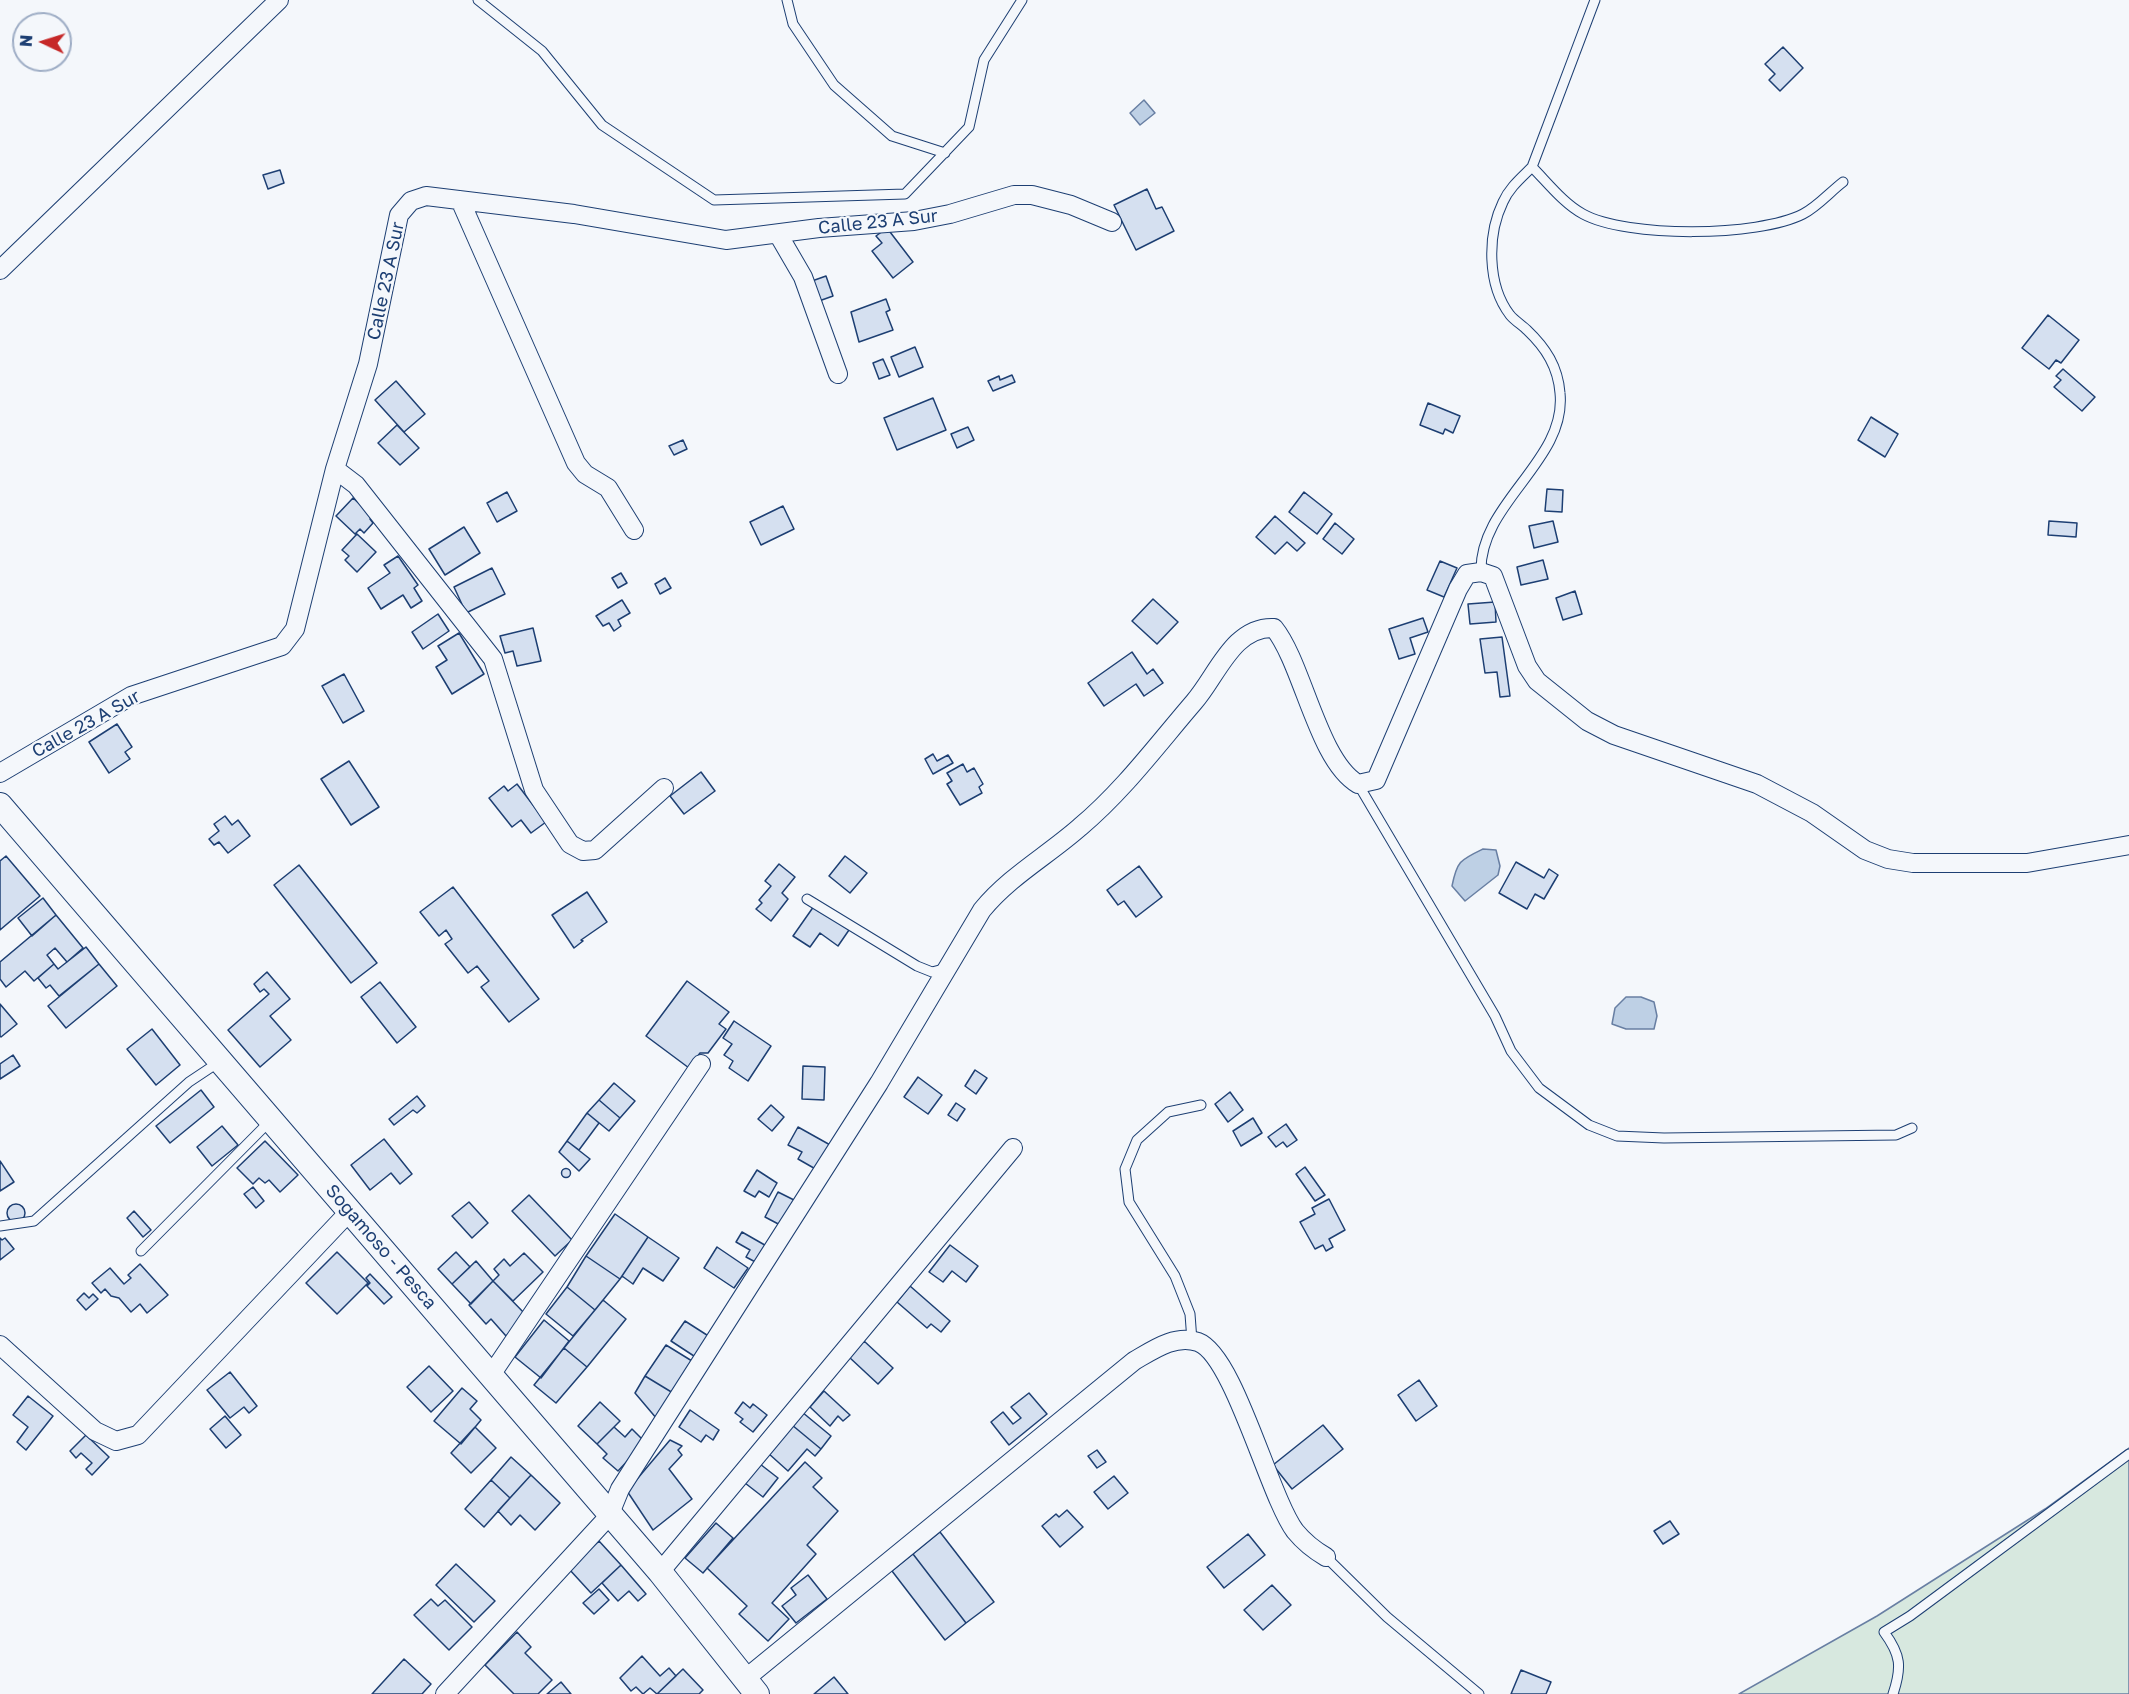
<!DOCTYPE html>
<html>
<head>
<meta charset="utf-8">
<style>
  body { margin:0 }
  #map { position:relative; width:2129px; height:1694px; overflow:hidden; background:#f4f7fb; font-family:"Golos Text",sans-serif }
  canvas { display:block }
  .north { position:absolute; left:12px; top:12px; width:60px; height:60px; box-sizing:border-box; background:#f4f7fb; border:2px solid #9eadc5; border-radius:50%; rotate:274deg; font-size:16px; font-weight:700; line-height:24px; text-align:center; color:#1d3f73 }
  .north::after { content:''; display:block; margin:auto; width:21px; height:27px; background:#c62828; clip-path:polygon(50% 0,100% 100%,50% 72%,0 100%) }
</style>
</head>
<body>
<div id="map">
<canvas width="2129" height="1694"></canvas>
<div class="north">N</div>
</div>
<script>
const g = document.querySelector('canvas').getContext('2d');
g.lineJoin = 'round';
function fill(path, color) { g.fillStyle = color; g.fill(path, 'evenodd'); }
function strokePath(path, color, width, dash) { g.strokeStyle = color; g.lineWidth = width; g.lineCap = dash ? 'butt' : 'round'; g.setLineDash(dash || []); g.stroke(path); }
function drawText(font, color, halo, rows, align = 'center') {
  g.font = font + ' "Golos Text",sans-serif'; g.lineWidth = 4.5; g.setLineDash([]); g.textBaseline = 'middle'; g.strokeStyle = halo; g.fillStyle = color; for (const [text, x, y, turn = 0] of rows) {
    g.save(); g.translate(x, y); g.rotate((+turn || 0) * Math.PI / 180); g.textAlign = isNaN(turn) ? turn : align; if (halo) g.strokeText(text, 0, 0); g.fillText(text, 0, 0); g.restore();
  }
}
const green = new Path2D(`
  M2129,1448V1694H1739L1877,1616L2045,1509Z`);
const water = new Path2D(`
  M1144,100L1155,113L1140,125L1130,113Z
  M1483,849L1496,850L1500,866L1498,875L1465,901L1452,886C1457,861 1460,860 1483,849Z
  M1626,997H1641L1654,1002L1657,1016L1654,1029H1626L1612,1024L1615,1008Z`);
const building = new Path2D(`
  M1783,47L1803,68L1780,91L1769,80L1775,74L1765,64Z
  M280,170L284,183L268,189L263,175Z
  M1147,189L1156,209L1162,207L1174,231L1136,250L1114,205Z
  M887,228L913,262L893,278L872,251L882,243L876,236Z
  M826,276L833,296L819,301L812,281Z
  M886,299L890,310L886,312L893,330L859,342L851,312Z
  M2048,315L2079,340L2061,363L2056,360L2049,369L2022,348Z
  M915,347L923,367L899,377L891,357Z
  M883,359L890,375L879,379L873,363Z
  M2063,369L2095,397L2082,411L2054,387L2061,380L2056,376Z
  M1012,375L1015,382L993,391L988,381L999,376L1000,380Z
  M396,381L425,414L404,432L375,400Z
  M933,398L946,430L897,450L884,418Z
  M1428,403L1460,416L1453,433L1445,429L1443,434L1420,425Z
  M1871,417L1898,434L1885,457L1858,440Z
  M397,425L419,448L400,465L378,443Z
  M968,427L974,440L957,448L951,434Z
  M683,440L687,449L674,455L669,446Z
  M1547,489L1563,490L1562,512L1545,511Z
  M507,492L517,511L497,522L487,503Z
  M1304,492L1332,514L1317,534L1289,512Z
  M353,498L373,516L370,519L373,523L364,533L360,529L355,534L336,516Z
  M783,506L794,529L761,545L750,522Z
  M1275,516L1305,543L1297,551L1287,542L1275,554L1256,537Z
  M1553,521L1558,542L1534,548L1529,526Z
  M2049,521L2077,523L2076,537L2048,535Z
  M1335,523L1354,539L1342,554L1323,539Z
  M464,527L480,553L445,575L429,549Z
  M357,534L376,552L357,572L345,560L349,556L342,550Z
  M398,556L418,585L414,588L422,601L411,608L403,595L381,609L368,588L390,573L384,565Z
  M1543,560L1548,579L1521,585L1517,567Z
  M1440,561L1457,568L1444,597L1427,590Z
  M492,568L505,594L466,613L454,587Z
  M621,573L627,583L618,588L612,578Z
  M665,578L671,588L660,594L655,584Z
  M1575,591L1582,614L1563,620L1556,598Z
  M1153,599L1178,622L1157,644L1132,621Z
  M622,600L630,613L618,620L621,626L614,631L609,623L603,626L596,616Z
  M1495,602L1496,622L1470,624L1468,604Z
  M438,614L449,631L423,649L412,632Z
  M1423,618L1428,632L1410,638L1415,654L1399,659L1389,629Z
  M533,628L541,661L517,666L513,651L505,653L500,636Z
  M459,633L484,674L452,694L436,667L447,660L438,646Z
  M1502,637L1510,696L1500,697L1497,672L1485,673L1480,639Z
  M1132,652L1147,674L1153,669L1163,683L1144,696L1136,684L1104,706L1088,683Z
  M344,674L364,711L343,723L322,686Z
  M117,724L132,747L125,752L130,759L109,773L89,742Z
  M933,754L937,761L948,755L953,763L933,774L925,759Z
  M349,761L379,807L351,825L321,779Z
  M963,764L967,772L974,768L983,784L979,787L982,793L960,805L947,784L952,781L947,773Z
  M701,772L715,791L684,814L670,796Z
  M517,784L546,822L531,833L521,820L512,827L489,798L504,786L508,791Z
  M225,816L232,825L238,820L250,836L228,853L219,842L214,845L209,839L219,831L214,824Z
  M6,856L40,896L0,930V861Z
  M845,856L867,873L850,893L829,876Z
  M1516,862L1544,878L1549,869L1558,875L1544,899L1535,894L1527,909L1499,893Z
  M779,864L795,877L782,893L788,899L771,921L756,909L762,903L759,900L771,886L765,881Z
  M299,865L377,963L351,983L274,885Z
  M1139,866L1162,897L1136,917L1124,901L1118,905L1107,890Z
  M453,887L539,999L509,1022L481,987L489,981L477,966L468,973L445,944L452,939L446,930L439,936L420,912Z
  M587,892L607,922L581,940L583,941L574,948L552,915Z
  M43,898L56,915L32,936L18,918Z
  M814,906L849,930L838,946L820,933L810,947L793,936Z
  M56,915L83,948L67,962L55,948L47,955L54,964L34,981L25,971L6,987L0,979V962Z
  M86,947L99,964L59,996L50,985L46,988L38,978L54,964L58,969Z
  M99,964L117,986L66,1028L48,1006Z
  M267,972L290,999L270,1016L291,1040L260,1067L228,1030L269,994L264,989L260,992L254,984Z
  M687,981L729,1012L719,1024L726,1029L708,1053H700L689,1068L646,1036Z
  M380,982L416,1027L397,1043L361,997Z
  M0,1004L17,1024L1,1037L0,1036Z
  M734,1021L771,1046L748,1081L729,1068L733,1061L724,1055L732,1044L723,1038Z
  M152,1029L180,1065L156,1085L127,1049Z
  M13,1055L20,1066L0,1079V1064Z
  M803,1066L825,1067L824,1100L802,1099Z
  M975,1070L987,1078L976,1094L965,1086Z
  M918,1077L942,1095L928,1114L904,1097Z
  M614,1083L635,1101L620,1118L599,1100Z
  M201,1090L214,1107L170,1143L156,1126Z
  M1230,1092L1243,1110L1228,1122L1215,1104Z
  M417,1096L425,1106L417,1113L413,1110L394,1125L389,1119Z
  M599,1100L620,1118L609,1131L587,1113Z
  M956,1103L965,1109L957,1121L948,1115Z
  M771,1105L784,1117L772,1131L758,1119Z
  M587,1113L599,1123L579,1150L567,1141Z
  M1253,1118L1262,1133L1241,1146L1233,1131Z
  M1286,1124L1297,1140L1287,1147L1283,1142L1276,1147L1268,1137Z
  M222,1126L238,1145L212,1166L197,1147Z
  M798,1127L832,1146L819,1171L798,1159L802,1152L788,1145Z
  M384,1139L412,1174L400,1184L391,1173L370,1190L351,1165Z
  M265,1141L298,1175L280,1192L269,1180L265,1183L259,1178L253,1184L237,1168Z
  M567,1141L590,1159L579,1171L559,1152Z
  M0,1161L14,1182L0,1191Z
  M1305,1167L1325,1195L1315,1201L1296,1174Z
  M561.5 1173a4.5 4.5 0 1 1 9 0a4.5 4.5 0 1 1-9 0Z
  M757,1170L777,1183L769,1197L759,1191L755,1197L744,1191Z
  M253,1187L264,1201L256,1208L244,1194Z
  M778,1192L798,1202L784,1227L765,1217Z
  M529,1195L572,1240L555,1256L512,1211Z
  M1329,1199L1345,1230L1329,1239L1333,1247L1326,1251L1323,1245L1315,1249L1300,1222L1315,1214L1312,1208Z
  M469,1202L488,1223L472,1238L452,1216Z
  M7 1213a9 9 0 1 1 18 0a9 9 0 1 1-18 0Z
  M134,1211L151,1230L143,1237L127,1218Z
  M615,1214L648,1237L620,1279L586,1256Z
  M742,1232L770,1248L761,1265L746,1257L750,1250L736,1242Z
  M648,1237L679,1258L663,1281L643,1268L633,1284L622,1276Z
  M0,1238L2,1240L5,1238L14,1249L0,1260Z
  M950,1245L978,1266L966,1282L952,1271L943,1282L929,1272Z
  M717,1247L748,1268L734,1288L704,1268Z
  M337,1252L368,1283L337,1314L306,1283Z
  M456,1252L470,1267L452,1284L438,1269Z
  M524,1253L543,1272L513,1301L493,1281L499,1275L494,1269L504,1259L510,1266Z
  M586,1256L620,1279L595,1310L567,1287Z
  M476,1261L493,1281L471,1304L452,1284Z
  M140,1264L168,1295L147,1313L140,1304L131,1312L119,1298L111,1296L105,1289L101,1293L92,1283L110,1268L124,1284L131,1278L128,1275Z
  M370,1274L392,1297L384,1304L367,1286L370,1283L366,1278Z
  M493,1281L527,1316L506,1336L491,1319L486,1324L469,1305Z
  M910,1286L950,1321L941,1332L931,1324L927,1328L897,1302Z
  M567,1287L595,1310L573,1336L546,1314Z
  M84,1293L89,1298L93,1294L98,1299L86,1310L77,1300Z
  M603,1300L626,1319L587,1367L564,1348Z
  M544,1320L569,1341L541,1378L515,1357Z
  M685,1321L710,1337L697,1358L671,1341Z
  M864,1341L893,1368L878,1384L849,1357Z
  M666,1345L692,1361L673,1393L645,1376Z
  M564,1348L587,1367L556,1403L534,1385Z
  M429,1366L453,1391L431,1412L407,1387Z
  M230,1372L257,1406L249,1413L244,1407L230,1418L207,1390Z
  M645,1376L673,1393L657,1419L635,1393Z
  M1419,1380L1437,1406L1416,1421L1398,1395Z
  M462,1388L477,1401L470,1409L481,1420L461,1444L434,1421Z
  M824,1391L850,1415L843,1421L838,1416L830,1426L810,1407Z
  M1029,1393L1047,1414L1009,1445L991,1422L1003,1412L1013,1424L1021,1418L1011,1407Z
  M28,1396L53,1416L26,1450L17,1442L28,1427L13,1415Z
  M600,1402L620,1421L597,1444L578,1426Z
  M743,1402L750,1408L753,1404L767,1415L753,1432L740,1422L743,1419L735,1413Z
  M690,1410L719,1430L713,1440L706,1435L701,1442L679,1427Z
  M802,1412L831,1436L821,1449L792,1425Z
  M225,1416L241,1435L226,1448L210,1429Z
  M792,1425L821,1449L815,1456L807,1449L788,1471L768,1453Z
  M1323,1425L1343,1449L1292,1489L1273,1465Z
  M475,1427L496,1448L471,1473L451,1453Z
  M614,1427L625,1437L632,1429L645,1442L618,1471L603,1458L607,1454L597,1444Z
  M86,1435L109,1457L92,1475L86,1469L92,1463L81,1453L76,1458L70,1451Z
  M670,1440L682,1446L678,1450L682,1455L669,1469L692,1499L653,1530L627,1491Z
  M1097,1450L1106,1462L1097,1468L1088,1456Z
  M511,1457L531,1475L510,1498L491,1480Z
  M805,1462L822,1478L813,1487L838,1511L807,1545L816,1554L772,1603L789,1619L768,1641L739,1614L747,1606L707,1568Z
  M760,1464L778,1478L763,1497L745,1483Z
  M531,1475L560,1503L535,1530L520,1515L511,1525L498,1511Z
  M1114,1476L1128,1493L1108,1509L1094,1492Z
  M491,1480L510,1498L484,1527L465,1509Z
  M1067,1510L1083,1527L1060,1547L1042,1526L1056,1514L1059,1517Z
  M1670,1521L1679,1534L1663,1544L1654,1531Z
  M716,1523L733,1538L703,1573L685,1558Z
  M940,1532L994,1602L966,1623L913,1554Z
  M1248,1534L1265,1555L1224,1588L1207,1567Z
  M599,1541L621,1565L591,1593L569,1569Z
  M913,1554L966,1623L945,1640L892,1571Z
  M456,1564L495,1601L474,1622L436,1585Z
  M621,1565L646,1594L638,1601L629,1591L618,1601L602,1583Z
  M808,1575L827,1599L796,1623L782,1606L796,1595L791,1588Z
  M1272,1585L1291,1605L1263,1630L1244,1610Z
  M599,1589L609,1600L594,1614L583,1603Z
  M431,1599L438,1606L445,1600L472,1627L449,1650L414,1615Z
  M517,1632L531,1647L525,1653L552,1680L538,1694H514L485,1665Z
  M642,1656L660,1676L669,1668L676,1676L657,1694L650,1688L643,1694L636,1687L631,1691L620,1678Z
  M404,1659L431,1684L422,1694H372Z
  M683,1669L703,1690L699,1694H657Z
  M1521,1670L1551,1682L1546,1694H1511Z
  M834,1677L848,1694H814Z
  M561,1682L571,1694H547Z`);
const service = new Path2D(`
  M478,0L542,51L602,125L714,200L905,194L969,127L984,60L1022,0
  M787,0L793,24L834,85L892,136L945,153
  M1532,167C1547,182 1564,204 1583,214C1627,238 1758,237 1803,214C1817,207 1830,192 1843,182
  M1481,572C1479,503 1567,461 1560,393C1558,367 1546,348 1527,330C1522,325 1515,321 1510,315C1487,285 1487,235 1503,202C1509,188 1521,178 1532,167L1595,0
  M1358,784L1495,1016L1511,1051L1539,1088L1589,1125L1617,1136L1664,1138L1896,1135L1912,1128
  M807,899L917,966L932,972L947,968
  M0,1226L34,1221L189,1082L219,1062
  M141,1251L270,1121
  M1192,1341L1190,1314L1175,1276L1129,1202L1125,1169L1137,1140L1168,1112L1201,1105
  M1326,1557L1387,1617L1479,1694
  M1893,1694C1902,1667 1901,1655 1884,1632L1910,1616L2129,1454`);
const minor = new Path2D(`
  M460,200L576,463L585,474L608,488L634,530
  M778,234L803,277L838,374
  M0,270L279,0
  M335,469L356,485L493,659L534,790L570,844L583,851L595,850L664,788
  M0,773L131,696L282,646L295,629L335,469L368,364L399,215L411,201L426,196L574,214L726,240L819,228L914,221L950,214L1014,195H1032L1071,205L1112,222
  M0,1345L95,1431L116,1441L138,1435L350,1211
  M491,1375L701,1064
  M660,1572L1013,1148
  M745,1679L1134,1361C1153,1350 1175,1334 1198,1342C1234,1355 1269,1496 1295,1531C1304,1542 1314,1550 1326,1557
  M445,1694L609,1516L620,1489L879,1083L982,910C1010,876 1047,856 1080,827C1123,791 1157,745 1194,702C1217,676 1233,626 1274,628C1303,664 1318,761 1358,784L1376,780L1458,589L1467,574L1481,572L1493,576L1527,666L1537,681L1587,721L1614,735L1757,784L1812,813L1865,850L1888,859L1913,863H2027L2129,845`);
const secondary = new Path2D(`
  M0,805L660,1572L757,1694`);
const streetNames = [
  ["Calle 23 A Sur",878,222,-6],
  ["Calle 23 A Sur",386,281,-78],
  ["Calle 23 A Sur",86,724,-29],
  ["Sogamoso - Pesca",381,1247,49]
];
fill(green, '#d7e8df');
strokePath(green, '#687fa3', 1.5);
fill(water, '#bed0e5');
strokePath(water, '#687fa3', 1.5);
fill(building, '#d5e0f0');
strokePath(building, '#1d3f73', 1.5);
strokePath(service, '#1d3f73', 11);
strokePath(minor, '#1d3f73', 20);
strokePath(secondary, '#1d3f73', 26);
strokePath(service, '#f4f7fb', 9);
strokePath(minor, '#f4f7fb', 18);
strokePath(secondary, '#f4f7fb', 24);
drawText('18px', '#1d3f73', '#f4f7fb', streetNames);
</script>
</body>
</html>
